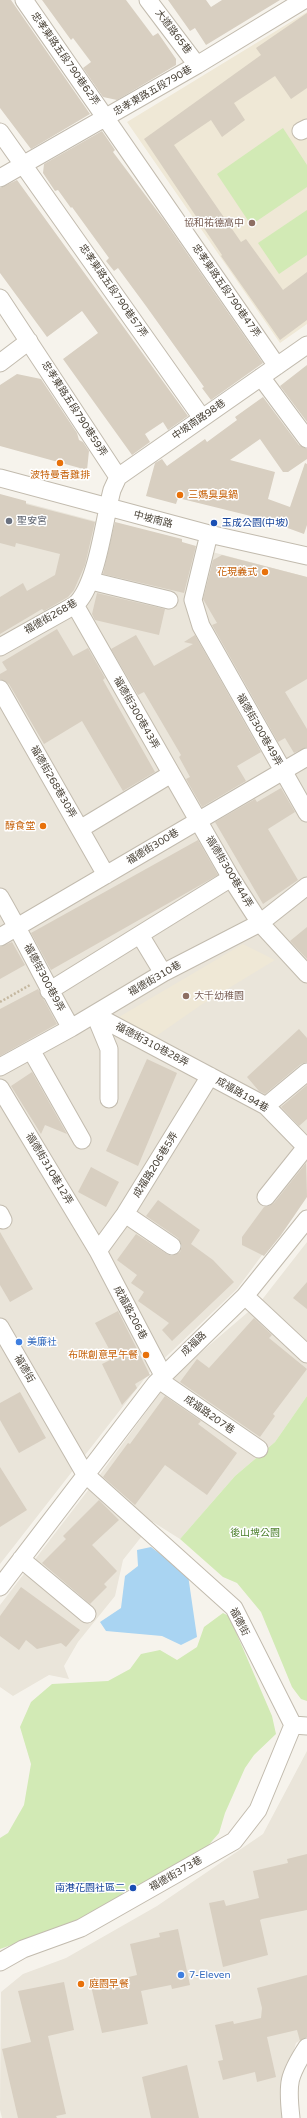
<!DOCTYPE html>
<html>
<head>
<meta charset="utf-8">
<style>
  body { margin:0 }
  canvas { display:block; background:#f6f3ec }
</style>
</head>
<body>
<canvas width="307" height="2118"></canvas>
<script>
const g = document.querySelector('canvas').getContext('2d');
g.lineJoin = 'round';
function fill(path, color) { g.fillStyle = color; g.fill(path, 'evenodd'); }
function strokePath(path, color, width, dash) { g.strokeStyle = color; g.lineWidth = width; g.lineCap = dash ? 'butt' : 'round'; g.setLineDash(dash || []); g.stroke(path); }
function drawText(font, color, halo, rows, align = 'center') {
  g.font = font + ' "Varela Round","Noto Sans TC",sans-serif'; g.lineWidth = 3; g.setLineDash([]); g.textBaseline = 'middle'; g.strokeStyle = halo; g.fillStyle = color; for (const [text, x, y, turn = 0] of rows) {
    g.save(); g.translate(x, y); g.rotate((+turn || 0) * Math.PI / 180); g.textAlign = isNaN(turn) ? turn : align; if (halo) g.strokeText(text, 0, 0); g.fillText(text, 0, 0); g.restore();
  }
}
const residential = new Path2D(`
  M0,496L307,577V1194L237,1289L149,1373L0,1564Z
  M307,1242V1396L275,1442L235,1476L180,1539L153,1522L123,1560L115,1596L78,1642L64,1666L69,1679L49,1675L13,1696L0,1687V1605L99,1476L171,1378L261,1301Z
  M307,1751V2036L296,2043L283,2088L284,2118H2L0,2110L1,1992L23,1974L66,1958L157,1906L263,1834Z`);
const education = new Path2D(`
  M307,12V324L280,343L127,122Z
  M243,944L275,960L201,1005L142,1046L107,1024Z`);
const green = new Path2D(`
  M283,128L307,165V187L251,225L217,174Z
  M307,210V255L279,274L258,243Z
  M307,1396V1701L301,1699L292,1687L261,1612L237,1583L223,1577L180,1539L235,1476L275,1442Z
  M223,1613L229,1616L272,1716L276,1734L254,1755L245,1768L225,1813L219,1833L200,1855L138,1887L125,1891L113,1903L71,1924L0,1949V1838L8,1833L24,1805L31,1764L20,1727L31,1702L52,1684L108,1681L130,1669L141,1654L160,1650L177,1660L197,1647L204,1627Z`);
const water = new Path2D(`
  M151,1547L188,1575L197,1637L181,1645L162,1636L106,1631L100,1622L121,1608L125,1576L138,1566L137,1550Z`);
const building = new Path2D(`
  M0,0H11L90,114L31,149L0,108Z
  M42,0H126L153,36L158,33L176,59V65L117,100L103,97L83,68L91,62L73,38L71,40Z
  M168,0H206L211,7L222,0H280L206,45L195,28L190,31Z
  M307,13V88L291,99L275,76L234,103L245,120L222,137L211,120L174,145L241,242L246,239L283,290L307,272V320L280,340L221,256L222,255L144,139L261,55L256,48Z
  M102,131L115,150L113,152L164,220L263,363L211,400L202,388L204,387L146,306L118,268L114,271L106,261L109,258L72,207L71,208L58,190L55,191L43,173L44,164Z
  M17,180L188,416L168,430L163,422L145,434L150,442L132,455L63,359L98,333L82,311L47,337L0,273V188Z
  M307,365V422L280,386Z
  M17,374L41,379L77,433L79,440L83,442L89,451L87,470L0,446V385Z
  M263,397L299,445L307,449V459L288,472H283L260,439L230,460L275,472L268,499L290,507L305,463L307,464V525L304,534L263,519L178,498L176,504L146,496L155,463L162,459L167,466L205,439L207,442L237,420L235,417Z
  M0,494L26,501V504L95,522L85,565L74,590L68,597L44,611L42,609L0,634V597L23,583L27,591L55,575L60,554L16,543L15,547L0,543Z
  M115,522L182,539V542L196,546L184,593L103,574Z
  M222,555L307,577V679L285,692L307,729V747L294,753L285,738L278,742L212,625L217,623L203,599L213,560Z
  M97,593L165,609L159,635L95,620L92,614Z
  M57,629L73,656L88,648L105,678L103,680L155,772L123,791L82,721L44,744L9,684L0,679V674L7,670L2,662Z
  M136,635L154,666L193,644L184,642L195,635L261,752L237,766L246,781L202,807L186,779L190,777L179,757L181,755L144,692L138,695L111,649Z
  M281,788L295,812L268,829L298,880L263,904L215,822L255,799L257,802Z
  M198,840L218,875L51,970L31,933Z
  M307,927V959L290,941Z
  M12,942L25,965L0,979V947Z
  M38,989L57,1024L0,1056V1009Z
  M299,1029L307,1038V1062L301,1064L265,1094L259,1091L247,1077Z
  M147,1059L177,1073L138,1166L106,1151Z
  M32,1072L67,1134L45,1125L41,1134L11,1086Z
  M307,1085V1119L299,1126L281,1107Z
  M306,1163L307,1197L281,1235L264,1256L242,1245V1237L264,1207L269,1206L274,1203Z
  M91,1167L119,1182L106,1207L78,1192Z
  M158,1200L200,1230L191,1244L213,1260L234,1282L172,1341L162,1330L169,1323L138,1301L144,1292L131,1283L137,1275L117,1260L136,1234L167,1254L172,1256L180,1252L182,1246L178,1238L146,1216Z
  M0,1232L33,1289L10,1302L0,1285Z
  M307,1282V1309L293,1298Z
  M118,1311L150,1375L135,1384L137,1388L122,1405L102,1364L114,1358L95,1323Z
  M254,1318L272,1335L269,1338L307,1369L273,1414L275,1416L260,1437L180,1382L197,1359L209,1368Z
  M20,1392L46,1438L19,1453L0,1420V1403Z
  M165,1396L201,1421L198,1424L237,1453L207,1495L165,1465L135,1505L103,1477L128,1443L130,1444Z
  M0,1467L27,1510L0,1527Z
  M99,1500L119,1520L92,1545L117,1571L104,1584L107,1587L90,1604L42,1563L66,1539L63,1536Z
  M21,1587L80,1630L66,1647L61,1643L37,1649L26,1640L19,1650L0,1636V1616Z
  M307,1854V1910L262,1919L260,1920L268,1955L223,1967L209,1903L224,1900L226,1906L259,1898L253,1871L288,1863L287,1859Z
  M178,1929L190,1985L172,1989L171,1985L141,1991L148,2024L102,2033L91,1986L137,1975L130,1944L160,1937L159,1933Z
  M307,1975V2037L300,2041L297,2030L267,2037L276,2077L257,2082L255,2072L223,2080L218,2061L223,2060L215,2025L233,2021L234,2024L261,2018L262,2008L257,1988Z
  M64,1982L74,2030L48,2036L66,2114L56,2116L57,2118H18L2,2049L31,2042L18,1991Z
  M187,2065L199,2118H151L142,2077Z`);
const path = new Path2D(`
  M0,1002L30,985`);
const minor = new Path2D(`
  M24,0L277,366
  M148,0L197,65
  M301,131L307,128
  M0,132L202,418
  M0,178L197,65L304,0
  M0,298L118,477
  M0,363L29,341
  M261,377L307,439
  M0,478L209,534L307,556
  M209,534L193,600L201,626L307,813
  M91,581L169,600
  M75,605L231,878L260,923L307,974
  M0,647L75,605C97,586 104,520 112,490L118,477L307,345
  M0,689L106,875
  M80,829L171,774
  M0,897C25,940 46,985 71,1028
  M140,935L163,973
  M0,937L307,757
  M49,991L231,878
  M95,1015L266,1106L307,1148
  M95,1015L109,1049V1099
  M31,1050L82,1140
  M0,1067L71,1028L163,973L260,923L307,886
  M0,1088L98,1251L163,1375
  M266,1106L307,1072
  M266,1197L306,1147
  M0,1214L3,1220
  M125,1214L172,1246
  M98,1251L125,1214L210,1076
  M245,1296L307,1354
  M0,1327L85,1474L234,1608L293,1725
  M159,1380L259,1449
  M21,1559L87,1614
  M0,1587L156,1383L245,1296L307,1219
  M293,1725L307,1726
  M0,1962L23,1949L81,1928L234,1841L258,1810L293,1725
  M291,2118C287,2083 288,2076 307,2047`);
const markers = [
  [252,223,4,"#8d6e63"],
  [60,463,4,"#e8710a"],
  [180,495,4,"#e8710a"],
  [9,521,4,"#6b7280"],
  [214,523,4,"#1a4fb4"],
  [265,572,4,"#e8710a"],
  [43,826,4,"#e8710a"],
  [186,996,4,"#8d6e63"],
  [19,1342,4,"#3f7fe0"],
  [146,1355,4,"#e8710a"],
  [133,1888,4,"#1a4fb4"],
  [181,1975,4,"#3f7fe0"],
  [81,1984,4,"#e8710a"]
];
const streetNames = [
  ["大道路65巷",173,32,53],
  ["忠孝東路五段790巷62弄",65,59,55],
  ["忠孝東路五段790巷",153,91,-30],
  ["忠孝東路五段790巷57弄",113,291,55],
  ["忠孝東路五段790巷47弄",226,291,55],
  ["忠孝東路五段790巷59弄",74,409,57],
  ["中坡南路98巷",199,420,-35],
  ["中坡南路",153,520,15],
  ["福德街268巷",51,617,-30],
  ["福德街300巷43弄",136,713,60],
  ["福德街300巷49弄",259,730,60],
  ["福德街268巷30弄",53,782,60],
  ["福德街300巷",153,847,-31],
  ["福德街300巷44弄",229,872,59],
  ["福德街300巷9弄",44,978,62],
  ["福德街310巷",155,979,-30],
  ["福德街310巷28弄",152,1045,28],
  ["成福路194巷",242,1095,30],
  ["成福路206巷5弄",156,1165,-58],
  ["福德街310巷12弄",49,1169,59],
  ["成福路206巷",130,1313,62],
  ["成福路",194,1344,-43],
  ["福德街",24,1369,60],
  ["成福路207巷",209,1415,35],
  ["福德街",239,1622,62],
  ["福德街373巷",176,1874,-30]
];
const educationNames = [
  ["協和祐德高中",244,223],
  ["大千幼稚園",194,996,"left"]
];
const foodNames = [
  ["波特曼香雞排",60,475,"center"],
  ["三媽臭臭鍋",188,495,"left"],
  ["花現義式",257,572],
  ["醇食堂",35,826],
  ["布咪創意早午餐",138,1355],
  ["庭園早餐",89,1984,"left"]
];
const worshipNames = [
  ["聖安宮",17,521]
];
const transitNames = [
  ["玉成公園(中坡)",222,523],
  ["南港花園社區二",125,1888,"right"]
];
const shopNames = [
  ["美廉社",27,1342],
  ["7-Eleven",189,1975]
];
const parkNames = [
  ["後山埤公園",255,1533]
];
fill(residential, '#eae5da');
fill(education, '#efe8d6');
fill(green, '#d2eab5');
fill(water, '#a9d4f2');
fill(building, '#d8cfc1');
strokePath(minor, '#c2bbae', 19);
strokePath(path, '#c4b79f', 2.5, [2, 2]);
strokePath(minor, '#fff', 17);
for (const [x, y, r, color] of markers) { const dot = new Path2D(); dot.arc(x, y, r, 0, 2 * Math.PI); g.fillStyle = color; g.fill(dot); strokePath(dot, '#fff', 1.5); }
drawText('10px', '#4b4439', '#fff', streetNames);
drawText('10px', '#785e54', '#fff', educationNames, 'right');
drawText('10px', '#c56008', '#fff', foodNames, 'right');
drawText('10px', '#5b616d', '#fff', worshipNames, 'left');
drawText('10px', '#164399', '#fff', transitNames, 'left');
drawText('10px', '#366cbe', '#fff', shopNames, 'left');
drawText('10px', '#4a7f2a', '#fff', parkNames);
</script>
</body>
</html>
